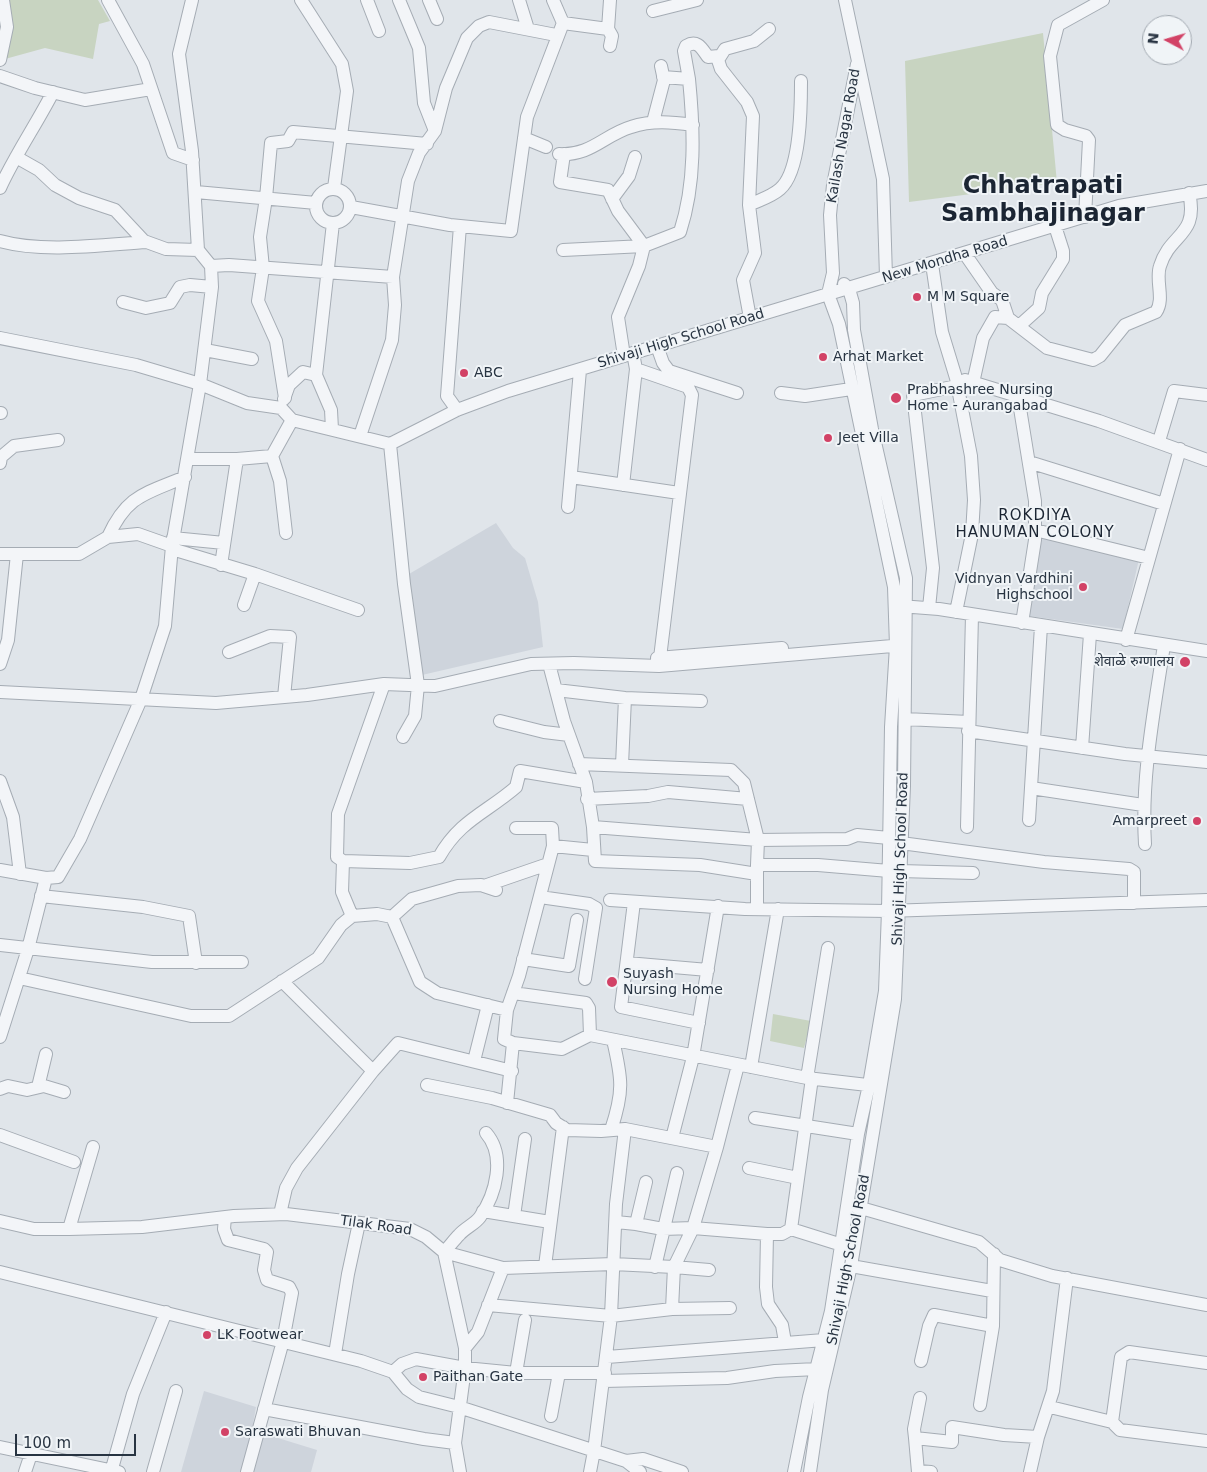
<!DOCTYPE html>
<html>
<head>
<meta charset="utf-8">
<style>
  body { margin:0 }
  #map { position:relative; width:1207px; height:1472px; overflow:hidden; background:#e0e5ea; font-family:"DejaVu Sans",sans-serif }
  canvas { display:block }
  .north { position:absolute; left:1142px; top:15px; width:50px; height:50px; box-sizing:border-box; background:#f0f4f7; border:1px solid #a0a7af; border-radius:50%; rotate:276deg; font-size:14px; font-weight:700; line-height:20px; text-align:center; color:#283442 }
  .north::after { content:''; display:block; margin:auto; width:18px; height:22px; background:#d24266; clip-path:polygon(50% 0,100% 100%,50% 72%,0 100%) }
  .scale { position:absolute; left:15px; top:1434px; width:121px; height:22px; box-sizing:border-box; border:2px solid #283442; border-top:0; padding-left:6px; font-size:15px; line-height:18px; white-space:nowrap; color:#283442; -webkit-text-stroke:4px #f0f4f7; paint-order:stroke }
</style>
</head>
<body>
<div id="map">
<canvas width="1207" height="1472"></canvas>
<div class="north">N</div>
<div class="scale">100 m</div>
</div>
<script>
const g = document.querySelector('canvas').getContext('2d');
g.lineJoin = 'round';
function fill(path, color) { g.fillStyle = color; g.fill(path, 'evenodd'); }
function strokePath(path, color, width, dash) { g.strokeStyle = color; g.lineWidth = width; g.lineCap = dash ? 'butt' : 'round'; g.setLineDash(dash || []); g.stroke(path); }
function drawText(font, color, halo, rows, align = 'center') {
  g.font = font + ' "DejaVu Sans","Noto Sans Devanagari",sans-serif'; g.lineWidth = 4; g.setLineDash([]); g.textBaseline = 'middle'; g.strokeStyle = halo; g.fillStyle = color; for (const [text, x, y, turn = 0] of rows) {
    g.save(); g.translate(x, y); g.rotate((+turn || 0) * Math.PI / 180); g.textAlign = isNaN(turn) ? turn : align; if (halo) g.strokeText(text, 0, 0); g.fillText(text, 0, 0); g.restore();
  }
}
const built = new Path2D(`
  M496,523L513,548L525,558L538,602L543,647L422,675L409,574Z
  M1042,538L1139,559L1123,629L1029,616Z
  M204,1391L256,1407L252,1430L317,1450L311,1472H181Z`);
const green = new Path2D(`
  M4,0H98L110,21L99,24L93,59L45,48L5,59Z
  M1043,33L1057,183L909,202L905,61Z
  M773,1014L811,1021L804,1048L770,1041Z`);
const minor = new Path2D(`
  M108,0L143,64L173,153L193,160
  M301,0L342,64L347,91L334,188
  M367,0L379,31
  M399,0L419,48L424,103L435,131
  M429,0L437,19
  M519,0L528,29
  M845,0L883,179L886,277
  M653,11L697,0
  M563,23L608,29L610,0
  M608,29L612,36L610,46
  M0,60L7,27L3,0
  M0,76L35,88L85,100L151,89
  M689,79L684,51L686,46C698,39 702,49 708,57L719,56
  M653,122L664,80L661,66
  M524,138L546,147
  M559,154C591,156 604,135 631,127C652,120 672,122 693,125
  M564,154L560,182L608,190L618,211L644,246L639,266L618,317L624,356
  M16,157L39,170L55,185L79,198L115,210L144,241L166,249L198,250
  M0,188C15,155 36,125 53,92
  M316 206a17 17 0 1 1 34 0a17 17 0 1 1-34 0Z
  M196,192L316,203
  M612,199L629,176L635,157
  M749,205C759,200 771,197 780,189C801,171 801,107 801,81
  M351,207L450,225L511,231L527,117L563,23L553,0
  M1085,217L1089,140L1086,136L1065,130L1057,125L1050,56L1058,25L1103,0
  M0,241C42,253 102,245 146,242
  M563,250L644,246L680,232C696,183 694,130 689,79L663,77
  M965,254L992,293L1002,300L1008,318
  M932,264L942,332L956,378L971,456L974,500L972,534L956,612
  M211,266L229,265L393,277
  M123,302L146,308L170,303L180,287L190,285L212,287
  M750,318L743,280L755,253L749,205L753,116L747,102L721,69L718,60L725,49L754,41L769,29
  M1019,326L1039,308L1042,293L1063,259V251L1055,226
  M0,338L136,365L200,384L247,403L281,408L292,420L390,444L457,410L508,391L1119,206L1207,191
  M657,346L663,363L669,371L737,393
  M205,350L252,359
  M633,353L636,369L688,387L692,395L659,666
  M316,375L333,223
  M965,380L1099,421L1207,460
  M973,383L983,338L995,317L1008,318L1047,348L1093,360L1100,356L1125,325L1156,312C1165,299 1155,280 1160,266C1170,233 1199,236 1189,193
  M781,393L805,396L851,389
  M1018,396L1035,501V540L1022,623
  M285,398L276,341L258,301L263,268L260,237L266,198L271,143L288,141L293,132L427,144
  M284,399L289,385L303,372L316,375L331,410L332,429
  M457,410L447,396L460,226
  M0,413H1
  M360,436L392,340L395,305L393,277L408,181L419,153L435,131L446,88L467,38L479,26L489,22L556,35
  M1159,441L1174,391L1207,395
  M390,444L404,584L418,685L415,716L403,737
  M272,456L280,481L286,533
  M187,459H237
  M1029,462L1164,504
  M0,463L1,457L14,446L58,440
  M571,477L679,493
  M623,485L636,369
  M568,507L580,370
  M1035,530L1149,558
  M108,537C127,495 145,494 185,477
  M173,538L224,543
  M172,549L255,574L358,610
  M0,554H79L108,537L138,534L172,546
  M221,565L237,459L272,456L292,420
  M244,605L255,574
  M900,606L939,609L1207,651
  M929,608L933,568L913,395L957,386
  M1126,640L1180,449
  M229,652L270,636L290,637L284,697
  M657,658L782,648
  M0,664L8,640L17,554
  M549,664L564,721L586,782L593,827L595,861L700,865L757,874V865H818L889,871
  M384,684L338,814L337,857L343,861L410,863L439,857C460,820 486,813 516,787L520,771L586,782
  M556,690L625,698L701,701
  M0,692L216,703L307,695L384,684L435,686L531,664L574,663L659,666L904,645
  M905,719L969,722
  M500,721L544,732L569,735
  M968,731L1125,754L1207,762
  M1082,748L1090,634
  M579,764L731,770L744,783L758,840L757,865
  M622,765L625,698
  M0,781L13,817L20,874
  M1031,788L1143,805
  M587,799L648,796L668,792L748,799
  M1029,820L1041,626
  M593,827L758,840L847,839L857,835L889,838
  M967,827L972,615
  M516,828H552L553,846
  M901,843L1044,862L1129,869L1134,872V903
  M1145,844C1141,777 1154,712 1164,645
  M343,861L342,892L352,916
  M0,870L46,878
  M900,871L973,873
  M484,886L548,864
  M41,896L143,907L189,916L196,963
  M540,897L589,904L596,908L585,979
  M610,900L745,909L888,911L1207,900
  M634,902L621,1007L699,1023
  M757,909V874
  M392,917L412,899L458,886L481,885L496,890
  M0,945L152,962H242
  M523,959L569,966L577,920
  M627,963L708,970
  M19,978L191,1016H229L318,958L341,925L352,916L377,914L392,917L420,982L437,993L507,1010L504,1039L513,1043L562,1049L590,1035L807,1078L876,1086
  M282,981L373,1071
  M513,993L586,1003L589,1008L590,1035
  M507,1010L519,976L553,846L593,850
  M0,1037L28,949L46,878L58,877L80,839L141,699L165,626L172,546L200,384L212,287L211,266L198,250L192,151L179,54L192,0
  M474,1061L488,1005
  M751,1067L778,909
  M807,1078L828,948
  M427,1085L492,1098L550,1115L556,1123L567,1130L601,1131L625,1129L717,1147
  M38,1087L46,1054
  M0,1089L8,1086L27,1090L44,1086L64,1092
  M507,1103L513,1043
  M755,1118L858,1134
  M611,1130C624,1091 622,1079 613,1040
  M486,1133C506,1156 496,1194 480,1217C475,1224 465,1228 459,1235C454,1240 449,1247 444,1252L503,1268L613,1264L674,1267L693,1228L717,1147L738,1065
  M0,1135L74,1162
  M672,1138L693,1057L718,906
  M749,1168L798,1178
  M854,1206L979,1242L1000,1260L1052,1276L1207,1305
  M483,1211L550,1222
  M280,1214L286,1188L297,1168L373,1071L398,1043L512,1071
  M514,1216L525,1139
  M225,1217L224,1229L228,1240L264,1249L267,1252L264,1270L267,1280L289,1287L292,1293L283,1341L247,1472
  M0,1221L34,1229H69L142,1227L234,1216L286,1214L410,1229L426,1237L444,1252L465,1348V1368L455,1443L460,1472
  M616,1222L636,1224L646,1182
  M636,1224L663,1229L693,1228L767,1234H782L791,1229L842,1245L847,1249
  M69,1229L93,1147
  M791,1229L812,1078
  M767,1234L766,1287L768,1304L782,1325L785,1342
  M545,1266L563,1127
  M851,1266L992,1291
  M655,1267L677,1173
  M0,1272L361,1361L393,1372L407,1389L419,1397L459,1407L626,1461L640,1472
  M488,1305L611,1316L672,1309L730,1308
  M672,1309L674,1267L709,1270
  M465,1348L478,1332L503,1268
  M335,1354L348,1274L359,1223
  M607,1357L824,1340
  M921,1361L929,1326L934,1315L993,1326
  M393,1372L402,1364L416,1359L465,1368L516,1373H605
  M516,1373L525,1320
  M604,1381L727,1378L775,1371L817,1369
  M980,1405L993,1326L994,1254
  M1050,1407L1112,1422L1120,1430L1207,1441
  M264,1409L424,1439L455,1443
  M551,1416L559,1373
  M1112,1422L1121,1357L1129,1352L1207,1363
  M915,1438L914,1429L920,1398
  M0,1447L119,1472
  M626,1461L643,1459L682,1472
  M918,1471L931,1472
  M25,1472L31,1454
  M111,1472L133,1394L166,1312
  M153,1472L176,1391
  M590,1472L594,1451L611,1316L616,1204L625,1129
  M794,1472L809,1397L831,1311L858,1134L869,1085L885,991L888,911L891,727L896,646L894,587L839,324L828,294L833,273L830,215L833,185L857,64
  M810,1472L822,1390L851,1266L895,999L904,786L906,578L872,429L854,330L853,303L849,289L844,284
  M918,1472L915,1438L952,1442V1427L1004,1435L1038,1437
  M1030,1472L1038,1437L1053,1391L1067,1278`);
const markers = [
  [917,297,5,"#d24266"],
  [823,357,5,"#d24266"],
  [464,373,5,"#d24266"],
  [896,398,6,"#d24266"],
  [828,438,5,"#d24266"],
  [1083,587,5,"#d24266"],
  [1185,662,6,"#d24266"],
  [1197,821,5,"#d24266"],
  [612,982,6,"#d24266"],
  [207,1335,5,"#d24266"],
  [423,1377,5,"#d24266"],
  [225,1432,5,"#d24266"]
];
const streetNames = [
  ["Kailash Nagar Road",844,136,-80],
  ["New Mondha Road",945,260,-17],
  ["Shivaji High School Road",681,339,-17],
  ["Shivaji High School Road",901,859,-88],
  ["Tilak Road",376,1226,8],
  ["Shivaji High School Road",849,1260,-79]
];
const poiNames = [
  ["M M Square",927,297],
  ["Arhat Market",833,357],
  ["ABC",474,373],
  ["Prabhashree Nursing",907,390],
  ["Home - Aurangabad",907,406],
  ["Jeet Villa",838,438],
  ["Vidnyan Vardhini",1073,579,"right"],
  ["Highschool",1073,595,"right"],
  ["शेवाळे रुग्णालय",1174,662,"right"],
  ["Amarpreet",1187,821,"right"],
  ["Suyash",623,974],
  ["Nursing Home",623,990],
  ["LK Footwear",217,1335],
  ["Paithan Gate",433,1377],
  ["Saraswati Bhuvan",235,1432]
];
const neighbourhoodNames = [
  ["ROKDIYA",1035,516],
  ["HANUMAN COLONY",1035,533]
];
const townNames = [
  ["Chhatrapati",1043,187],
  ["Sambhajinagar",1043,215]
];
fill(built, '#ced4dc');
fill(green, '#c8d4c1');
strokePath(minor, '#a5acb4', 14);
strokePath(minor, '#f3f5f8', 12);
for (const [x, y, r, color] of markers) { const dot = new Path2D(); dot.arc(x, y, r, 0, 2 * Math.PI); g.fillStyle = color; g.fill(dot); strokePath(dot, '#f0f4f7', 2); }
drawText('14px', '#283442', '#f0f4f7', streetNames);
drawText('14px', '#283442', '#f0f4f7', poiNames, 'left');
g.letterSpacing = '1px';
drawText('15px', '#1b2533', '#f0f4f7', neighbourhoodNames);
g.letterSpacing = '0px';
drawText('bold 24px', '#1b2533', '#f0f4f7', townNames);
</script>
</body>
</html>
